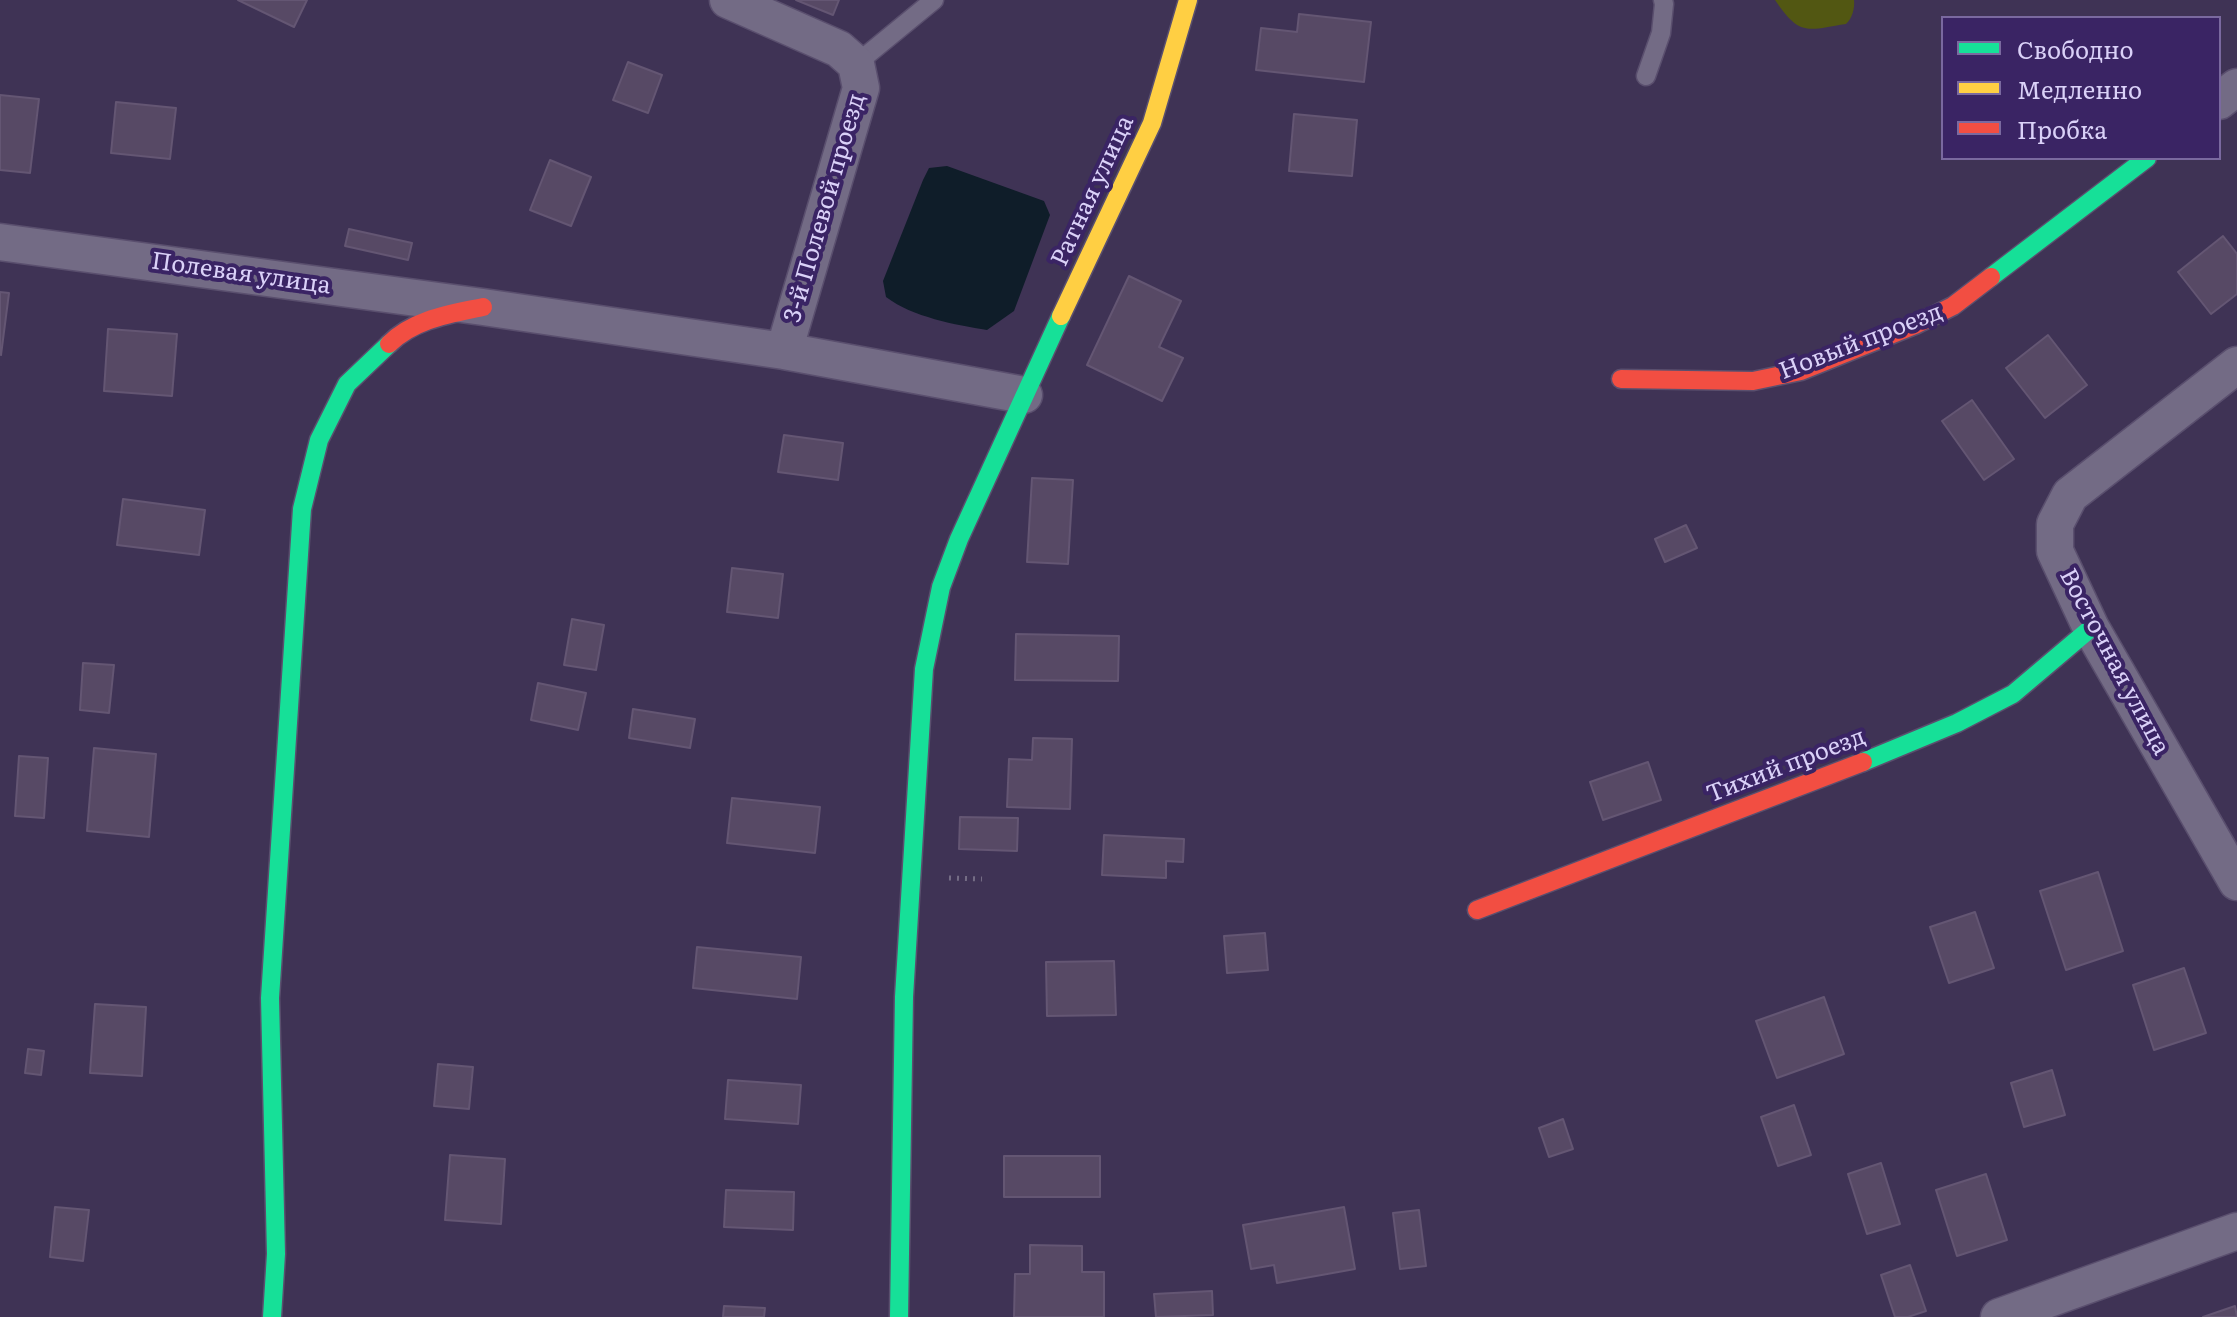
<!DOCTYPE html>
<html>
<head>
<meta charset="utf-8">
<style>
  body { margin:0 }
  #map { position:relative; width:2237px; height:1317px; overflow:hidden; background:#3f3355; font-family:Literata,serif }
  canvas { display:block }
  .legend { position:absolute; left:1941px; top:16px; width:280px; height:144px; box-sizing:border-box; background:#3a2464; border:2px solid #7a699f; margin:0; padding:10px 14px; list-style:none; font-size:24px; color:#dad1f8 }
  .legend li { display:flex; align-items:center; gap:16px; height:40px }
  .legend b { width:40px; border:2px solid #7a699f }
</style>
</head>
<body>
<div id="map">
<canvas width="2237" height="1317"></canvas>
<ul class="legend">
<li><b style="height:10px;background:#16e098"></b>Свободно</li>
<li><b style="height:10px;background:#ffcf43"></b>Медленно</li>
<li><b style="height:10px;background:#f24e42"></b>Пробка</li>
</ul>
</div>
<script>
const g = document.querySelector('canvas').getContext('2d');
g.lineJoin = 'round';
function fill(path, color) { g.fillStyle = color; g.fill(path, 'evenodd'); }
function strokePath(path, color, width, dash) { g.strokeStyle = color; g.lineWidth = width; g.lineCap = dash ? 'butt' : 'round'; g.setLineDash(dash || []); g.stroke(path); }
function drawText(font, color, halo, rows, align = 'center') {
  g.font = font + ' Literata,serif'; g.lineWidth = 8; g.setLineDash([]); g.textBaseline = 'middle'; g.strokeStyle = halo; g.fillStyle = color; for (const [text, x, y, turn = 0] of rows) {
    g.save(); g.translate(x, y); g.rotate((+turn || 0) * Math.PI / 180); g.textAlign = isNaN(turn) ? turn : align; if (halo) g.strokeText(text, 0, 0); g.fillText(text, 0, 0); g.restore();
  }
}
const green = new Path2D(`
  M1775,0H1854C1855,8 1852,19 1846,24C1807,30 1800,37 1775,0Z`);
const water = new Path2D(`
  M947,166L1044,201L1050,215L1014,311L987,330C956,325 912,317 886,297L883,281L923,180L929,168Z`);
const building = new Path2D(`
  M238,0H307L294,27Z
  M796,0H839L833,15Z
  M1299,14L1371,22L1364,82L1256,70L1261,28L1297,32Z
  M628,62L662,75L648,113L613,100Z
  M0,95L39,99L30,173L0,170Z
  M116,102L176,108L170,159L111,153Z
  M1294,114L1357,120L1352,176L1289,171Z
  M550,160L591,177L571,226L530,210Z
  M349,229L412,243L408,260L345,246Z
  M2223,236L2237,254V294L2211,314L2178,272Z
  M1129,276L1181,301L1159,347L1183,358L1162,401L1087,365Z
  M0,292L9,293L1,355L0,354Z
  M108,329L177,334L172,396L104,391Z
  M2048,335L2087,385L2045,418L2006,368Z
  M1972,400L2014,459L1984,480L1942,421Z
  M784,435L843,443L838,480L778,472Z
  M1032,478L1073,480L1068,564L1027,562Z
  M123,499L205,510L199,555L117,545Z
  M1686,525L1697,548L1665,562L1655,539Z
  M732,568L783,574L778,618L727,612Z
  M572,619L604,625L596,670L564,665Z
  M1016,634L1119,636L1118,681L1015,680Z
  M83,663L114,665L109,713L80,710Z
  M538,683L586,693L578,730L531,720Z
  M633,709L695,719L690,748L629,738Z
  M1033,738L1072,739L1070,809L1007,807L1009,759L1032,760Z
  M94,748L156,754L149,837L87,831Z
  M19,756L48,758L44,818L15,816Z
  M1648,762L1661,800L1603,820L1590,782Z
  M732,798L820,807L815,853L727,843Z
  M960,817L1018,818L1017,851L959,849Z
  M1104,835L1184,839L1183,862L1166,861V878L1102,875Z
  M2098,872L2123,951L2066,970L2040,891Z
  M1975,912L1994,968L1949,983L1930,927Z
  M1265,933L1268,970L1227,973L1224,936Z
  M697,947L801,957L797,999L693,988Z
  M1114,961L1116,1015L1047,1016L1046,962Z
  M2184,968L2206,1033L2154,1050L2133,985Z
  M1824,997L1844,1054L1777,1078L1756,1021Z
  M95,1004L146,1007L142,1076L90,1073Z
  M28,1049L44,1051L41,1075L25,1073Z
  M438,1064L473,1067L469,1109L434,1106Z
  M2052,1070L2065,1115L2024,1127L2011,1083Z
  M728,1080L801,1085L798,1124L725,1119Z
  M1794,1105L1811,1155L1778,1166L1761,1117Z
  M1563,1119L1573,1149L1549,1157L1539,1128Z
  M450,1155L505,1159L501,1224L445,1220Z
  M1004,1156H1100V1197H1004Z
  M1881,1163L1900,1224L1867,1234L1848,1174Z
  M1986,1174L2007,1240L1957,1256L1936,1190Z
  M726,1190L794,1192L793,1230L724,1227Z
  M55,1207L89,1210L83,1261L50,1257Z
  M1344,1207L1355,1269L1277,1283L1274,1265L1251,1269L1243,1225Z
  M1419,1210L1426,1266L1400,1269L1393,1213Z
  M1030,1245L1082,1246V1272H1104V1317H1014L1015,1274H1030Z
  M1910,1265L1926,1311L1908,1317H1895L1881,1275Z
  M1212,1291L1213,1315L1156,1317L1154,1294Z
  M724,1306L765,1308L764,1317H723Z
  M2235,1306L2237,1317H2203Z`);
const path = new Path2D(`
  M949,878L982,879`);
const lane = new Path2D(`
  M856,64L934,0
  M1646,76L1661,33L1664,4L1663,0`);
const street = new Path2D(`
  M728,0L839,49L856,64L861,88L784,351
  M2219,101L2237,87
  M0,242L483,307L784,351L1024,395
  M2237,365L2070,495L2055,524V551L2091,628L2237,882
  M1999,1317L2237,1231`);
const fast = new Path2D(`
  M1991,277L2147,158
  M1863,762L1957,723L2013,694L2091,628
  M272,1317L276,1254L270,998L302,509L319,440L347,384L389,344
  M899,1317L904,997L924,669L941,587L959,539L1061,316`);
const slow = new Path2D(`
  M1061,316L1152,123L1188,0`);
const jam = new Path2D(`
  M389,344C414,319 450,314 483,307
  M1621,379L1753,381L1801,371L1915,325L1953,306L1991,277
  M1477,910L1863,762`);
const streetNames = [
  ["Ратная улица",1093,191,-65],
  ["3-й Полевой проезд",825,208,-74],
  ["Полевая улица",241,274,8],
  ["Новый проезд",1861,342,-21],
  ["Восточная улица",2114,662,62],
  ["Тихий проезд",1786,766,-21]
];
fill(green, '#525712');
fill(water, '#0f1d29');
fill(building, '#574965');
strokePath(building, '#645673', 2);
strokePath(lane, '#5a4f6e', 21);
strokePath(street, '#5a4f6e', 39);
strokePath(fast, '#5a4f6e', 21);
strokePath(slow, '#5a4f6e', 21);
strokePath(jam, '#5a4f6e', 21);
strokePath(path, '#756d85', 5, [2, 6]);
strokePath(lane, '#736b85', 18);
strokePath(street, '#736b85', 36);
strokePath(fast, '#16e098', 18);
strokePath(slow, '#ffcf43', 18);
strokePath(jam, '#f24e42', 18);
drawText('24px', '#dad1f8', '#3a2464', streetNames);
</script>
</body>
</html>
